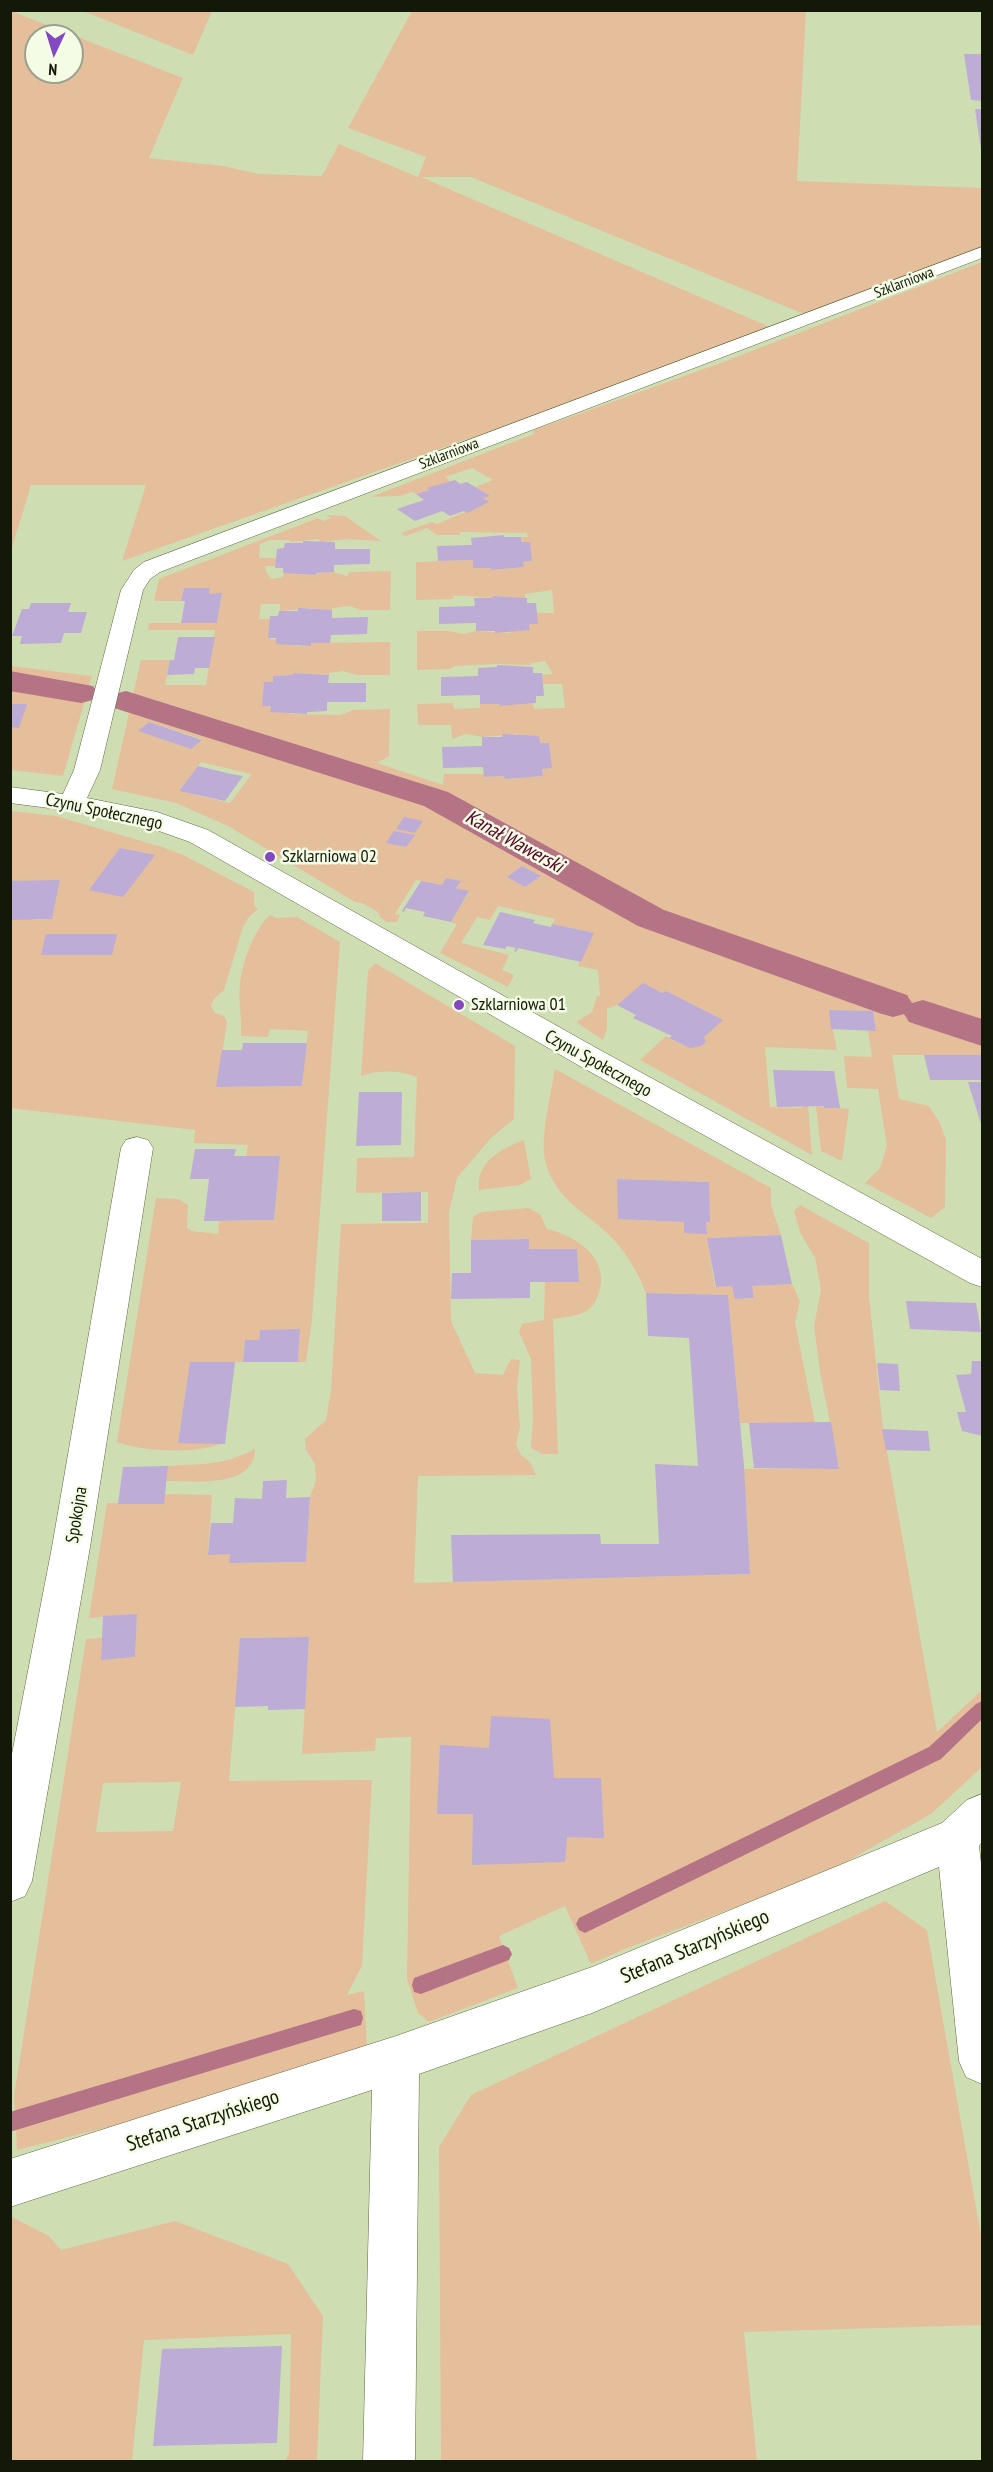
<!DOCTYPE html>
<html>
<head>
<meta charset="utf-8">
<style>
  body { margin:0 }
  #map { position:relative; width:993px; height:2472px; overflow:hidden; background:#cfdeb2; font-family:"PT Sans Narrow",sans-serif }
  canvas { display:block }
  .frame { position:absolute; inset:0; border:12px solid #131808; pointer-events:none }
  .north { position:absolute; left:24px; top:24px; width:60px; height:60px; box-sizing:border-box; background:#f4fce6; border:2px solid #9aa18d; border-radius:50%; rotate:184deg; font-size:16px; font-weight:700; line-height:24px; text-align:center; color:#131808 }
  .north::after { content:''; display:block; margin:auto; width:21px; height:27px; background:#8249c0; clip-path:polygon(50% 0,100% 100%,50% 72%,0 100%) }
</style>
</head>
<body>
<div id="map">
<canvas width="993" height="2472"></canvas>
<div class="frame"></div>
<div class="north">N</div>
</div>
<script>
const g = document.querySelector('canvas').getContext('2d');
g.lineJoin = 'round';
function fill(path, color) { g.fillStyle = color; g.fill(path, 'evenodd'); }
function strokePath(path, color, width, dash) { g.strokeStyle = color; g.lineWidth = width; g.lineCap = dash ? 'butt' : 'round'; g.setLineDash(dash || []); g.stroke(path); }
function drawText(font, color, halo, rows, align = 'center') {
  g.font = font + ' "PT Sans Narrow",sans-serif'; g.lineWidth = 5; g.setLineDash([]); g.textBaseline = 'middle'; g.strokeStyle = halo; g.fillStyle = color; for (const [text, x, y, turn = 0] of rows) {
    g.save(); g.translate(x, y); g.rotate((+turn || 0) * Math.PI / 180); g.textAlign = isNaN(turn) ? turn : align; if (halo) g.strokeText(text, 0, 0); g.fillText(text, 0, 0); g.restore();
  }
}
const green = new Path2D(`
  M11,11L183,78L149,158L223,166L259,174L322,176L339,144L418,177L426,157L348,128L412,11H806L797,181L982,188V247L804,314L471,177H421L770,327L553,409L122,561L146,485H31L11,551ZM36,36H72V72H36Z
  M83,11H212L193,55Z
  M982,262V1055H892L899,1099L929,1106L940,1123L946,1140L945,1207L931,1218L865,1183L880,1168L887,1146L878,1089L847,1088L844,1056L872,1057L868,1031L876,1030L873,1011L829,1010L837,1050L765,1047L770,1107L802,1108V1106L808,1105L812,1155L640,1060L666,1036C679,1043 692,1053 706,1042L704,1037L722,1020L666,991L662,993L643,984L617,1005L607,1009V1029L603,1040L576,1022L592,1012L597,996H600L598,970L578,966L593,933L552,924L555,919L498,906L490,920L477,917L461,943L509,955L502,970L514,975L508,987L440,953L457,924L451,922L469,892L456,888L460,881L446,878L442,885L416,880L395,914L400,915L397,922H387L380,917L378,912L362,903L355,902L228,826L176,803L112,789L141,660H170L165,685H206L215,630H148L149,623H217L222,594H209L210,588H184L181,601H154L159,579L318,518L323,521L331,518L326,515L345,516L381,541L348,539L320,542L319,539L291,542L288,540H269L260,544L259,558H276L275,566H265L266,571L271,579L283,577L284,573H301V575L332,572L347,576L350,572L391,571L390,610H360L350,606L332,608V610H313V608L280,611V604H261L259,619H270L268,638L295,644V646H310L311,643L390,642V675H356L343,671L329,673V675L293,673V675L274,676L273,682L264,683L262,706H271L270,712H290V714L341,715L353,710L390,709L389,756L377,763L443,785L444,774H484V777L504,776L505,779L543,776L542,769L551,768L549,743H540L519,736L518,734L482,737L466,734L452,739L451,725H418L417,704L453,703L454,709L480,708V704H499L500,706L533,703L534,709L565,708L562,684H543L542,675L553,674L545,661L531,663V665L494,664L455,666L449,669L417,670V631H449L464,634L476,631L511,633V630H530L529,624H537V613H554L552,590L525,594V598L493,596V598C478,598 468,595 453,596V599L416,600V562L473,560V568H491V570L524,567L523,562L532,561L521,537H528L527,533L460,532V535H437L427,528L406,536L401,533L432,522L437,524L489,502L483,498L489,496L475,487L493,480L472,468L445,477L451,482L428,488L430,490L416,494L412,492L400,496L371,497L534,434V430L726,361ZM149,722L202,739V740L191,749L139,731ZM201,762L251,774V775L230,803L179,791ZM522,866L541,876L525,887L507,877Z
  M11,666L92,676L63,776L11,770V727H19L26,704H11Z
  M11,811L56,816L162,847L181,854L254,892V906L258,909L248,918L243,927L224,990L214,999L211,1006L215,1013L224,1016L227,1022L217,1087L302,1086L308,1031L270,1029L268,1037L241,1036C242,1018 238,1001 240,984C242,963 254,929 270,915L277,918L297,917L340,942L312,1319L306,1362H298L300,1330H260L259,1340L245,1341L243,1362L190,1363L178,1443H223C199,1454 142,1452 117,1442L156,1198L178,1199L188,1205L187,1228L192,1231L218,1234L219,1221L274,1220L280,1156H246L248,1145L194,1143L195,1130L10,1108ZM60,880L52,919L34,920L33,919Z
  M375,963L515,1046L514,1119L491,1138L457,1178L449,1212L451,1321L475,1373L503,1375L511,1359L520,1360L517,1388L520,1427L516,1444L521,1455L530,1462L536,1475L418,1476L414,1583L750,1574L744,1469L839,1468L820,1372L814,1326L821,1290L815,1258L800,1232L794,1211L800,1205L869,1243V1296L883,1429L937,1732L982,1690V1767L931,1814L828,1872L625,1949L591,1964L565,1906L499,1936L518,1988L429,2022L418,2013L407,1979L411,1737L376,1738L375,1751L302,1754L309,1637L241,1638L229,1781L372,1780L362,1966L347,1995L364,1991L367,2050L327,2072L17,2150L14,2096L86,1639L102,1638L101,1660L135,1657L137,1614L89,1618L107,1503L163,1504L165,1494L212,1495L208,1554H230V1563L306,1562L310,1497L316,1480L315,1464L306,1450L305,1439L326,1420L331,1390L341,1224L428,1223V1192L356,1193L357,1158L414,1157L417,1077C397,1070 380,1070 361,1076L368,971ZM181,1782L173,1831L96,1832L103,1783Z
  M555,1069L771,1188V1205L781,1235L707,1238L715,1287L732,1286L735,1299L754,1298L752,1286L792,1284L800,1301L795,1322L815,1423H740L728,1295L646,1293C638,1273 628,1255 613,1239C587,1211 555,1202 545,1160C540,1139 551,1092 555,1069ZM618,1179L708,1182L710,1222H706L707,1233H685L684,1222L618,1219Z
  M816,1106L849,1109L842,1161L821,1151Z
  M524,1140L531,1179L520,1185L479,1190C476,1161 501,1149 524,1140Z
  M528,1208L540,1214L547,1229C574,1235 608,1256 600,1289C598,1296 596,1304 589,1309C581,1316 564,1317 553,1319L558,1454H542L531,1448L533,1418L531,1359L519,1332L522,1324L544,1320L545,1282H579L577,1250L529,1249V1239L471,1240L473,1217L481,1212Z
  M255,1449C255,1489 193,1481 166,1481L168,1466C202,1464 225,1465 255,1449Z
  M885,1901L927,1930L982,2241V2325L744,2332L757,2461H441L439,2147L471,2095Z
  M10,2216L49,2236L61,2250L175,2221L288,2264L323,2316L317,2461H285L289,2453L291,2334L144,2340L132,2461H11Z`);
const stream = new Path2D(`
  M982,1701V1719L941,1759L591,1930L585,1933L579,1930L576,1924L579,1918L929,1747L976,1704Z
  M503,1945L509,1948L512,1954L509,1960L421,1994L414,1992L412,1985L414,1978Z
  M354,2009L361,2011L363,2018L361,2025L354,2027L13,2131L10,2130V2112L13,2111Z`);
const canal = new Path2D(`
  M10,671L93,686L98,693L93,700L81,703L10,691Z
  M126,691L448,792L664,910L907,995L912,1003L923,1000L982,1019V1046L909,1022L904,1014L893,1017L879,1013L638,926L424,806L114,708L109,701L114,694Z`);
const building = new Path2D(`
  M964,54H982V101L971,100Z
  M975,109H982V150H981Z
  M455,480L460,484L467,482L475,487L490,496L483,498L489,502L467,513L464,511L450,516L442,511L415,521L397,509L424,500L416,494L430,490L427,488Z
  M504,535V537H521L522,542H530L532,561L523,562L524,567L491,570V568H473V560L438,561L437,546L472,545L471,538Z
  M303,541L335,542V549H370V564L334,565V572L316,573V575L283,573V568H275L277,549L284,548L285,543H303Z
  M184,588H210L209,594L222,593L217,623H181L185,601H181Z
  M493,596L527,598V603H536L538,624H529L530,630L495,633V631H476V623L439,624V607L475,606L474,598H493Z
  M31,603H71L68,612H87L81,633H64L61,643L20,644L22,636H12L22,609H29Z
  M298,608L332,610V618L368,617L367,634L331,635L330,643H311V646L276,644V638H268L270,616H278L279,611H298Z
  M178,637H215L209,668H195L194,674L167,675L170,660H174Z
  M497,665L533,667V673H542L544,696H536V703L500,706L499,704H480V695L441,696V677L478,676V668L497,667Z
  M293,673L329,675L328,683H366V702H327V711L307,712V714L270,712L271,706H262L264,682H273V676L293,675Z
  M10,704H27L19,728L10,727Z
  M149,722L202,740L191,749L138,731Z
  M502,734L539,736L540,743H549L552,768L542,769L543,776L505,779L504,776L484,777L483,767L443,768L442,747L482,746V737H502Z
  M198,766L231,774L243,776L225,801L179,791Z
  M404,817L423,821L415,833L396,829Z
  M394,831L415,835L406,847L386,843Z
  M120,848L155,855L123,897L89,890Z
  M522,866L541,876L525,887L507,877Z
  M446,878L461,881L456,888L469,891L451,922L423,916L425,912L406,908L404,912L402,911L421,881L442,885Z
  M60,880L52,919L10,920L12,881Z
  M500,912L535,920L533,923L551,927L552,924L594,933L581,962L518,948L516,952L514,951L516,948L507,946L505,949L483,945Z
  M46,934H117L112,955H41Z
  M643,983L662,993L666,991L723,1020L704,1037L706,1042L701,1046L690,1048L669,1038L672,1036L633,1018L636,1015L617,1005Z
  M829,1010L873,1011L876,1031L831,1029Z
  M243,1043H307L302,1086L216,1087L222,1050H242Z
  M924,1055H982V1080H930Z
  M773,1070L834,1071L840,1108H824V1106L777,1107Z
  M968,1082H982V1127Z
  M359,1092H402L401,1145L356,1146Z
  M195,1149H236L234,1156H280L274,1220L204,1221L209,1179H190Z
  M617,1179L709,1182L710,1222H706L707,1234L684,1233V1222L618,1219Z
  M421,1192V1221H382V1193Z
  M781,1235L792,1284L752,1286L754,1298L735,1299L732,1286L716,1287L707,1238Z
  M529,1239V1249H577L579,1282H530V1298L451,1299L452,1273H471V1240Z
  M646,1293L728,1295L744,1466L750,1574L453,1582L451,1535L600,1534L601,1544H659L655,1464L698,1466L689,1338L648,1336Z
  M906,1301L976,1303L981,1332L910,1329Z
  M300,1329L298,1362H243L245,1340H259L260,1330Z
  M972,1361H982V1436L962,1431L957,1412H966L956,1375L971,1374Z
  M190,1362H235L225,1444L178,1443Z
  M877,1363L898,1364L900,1391L880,1390Z
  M831,1422L839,1469L754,1468L749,1423Z
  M882,1429L928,1431L930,1451L886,1450Z
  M168,1466L164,1504H118L123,1467Z
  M287,1480L286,1498L310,1497L306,1562L229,1563L230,1554L208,1555L211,1523H233L235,1498L262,1499L263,1481Z
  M137,1614L135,1657L101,1660L103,1616Z
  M309,1637L305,1709L268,1710V1706L235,1707L240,1638Z
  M491,1716L550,1719L554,1778H601L604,1838L567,1837L565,1862L472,1865L473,1814H437L440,1745L489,1748Z
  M282,2346L277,2443L153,2446L162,2349Z`);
const minor = new Path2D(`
  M982,247V258L160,572L150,579L143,590L100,770L87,798L157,812L208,830L600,1050L982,1259V1287L970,1283L578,1065L190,842L142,825L72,811L10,803V787L63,794L74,770L121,590L134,570L144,562Z
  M137,1137L148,1140L153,1148L90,1547L32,1881L25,1896L10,1902V1764L52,1547L121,1148L126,1140Z
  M982,1794V1842L979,1846L982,1872V2084L966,2077L959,2061L939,1867L592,2013L419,2074L415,2462H363L372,2090L10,2207V2159L396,2036L592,1967L942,1823L967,1800Z`);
const markers = [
  [270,857,6,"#8249c0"],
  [459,1005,6,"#8249c0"]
];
const farStreetnames = [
  ["Szklarniowa",904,283,-21],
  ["Szklarniowa",449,454,-21]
];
const streetNames = [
  ["Czynu Społecznego",104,812,12],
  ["Czynu Społecznego",598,1064,29],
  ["Spokojna",77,1515,-81]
];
const poiNames = [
  ["Szklarniowa 02",282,857],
  ["Szklarniowa 01",471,1005]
];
const waterNames = [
  ["Kanał Wawerski",514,842,29]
];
const nearStreetnames = [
  ["Stefana Starzyńskiego",695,1947,-23],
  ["Stefana Starzyńskiego",203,2121,-18]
];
fill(green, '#e5be9c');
fill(stream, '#b57485');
fill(canal, '#b57485');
fill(building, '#bcacd6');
strokePath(minor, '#5a673f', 1);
fill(minor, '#fff');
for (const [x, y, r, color] of markers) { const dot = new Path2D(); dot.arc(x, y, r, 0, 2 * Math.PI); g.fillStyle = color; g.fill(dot); strokePath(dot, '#f4fce6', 2); }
drawText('15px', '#131808', '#f4fce6', farStreetnames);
drawText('18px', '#131808', '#f4fce6', streetNames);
drawText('18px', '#131808', '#f4fce6', poiNames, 'left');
drawText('italic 20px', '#550226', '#f4fce6', waterNames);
drawText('21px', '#131808', '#f4fce6', nearStreetnames);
</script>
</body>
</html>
